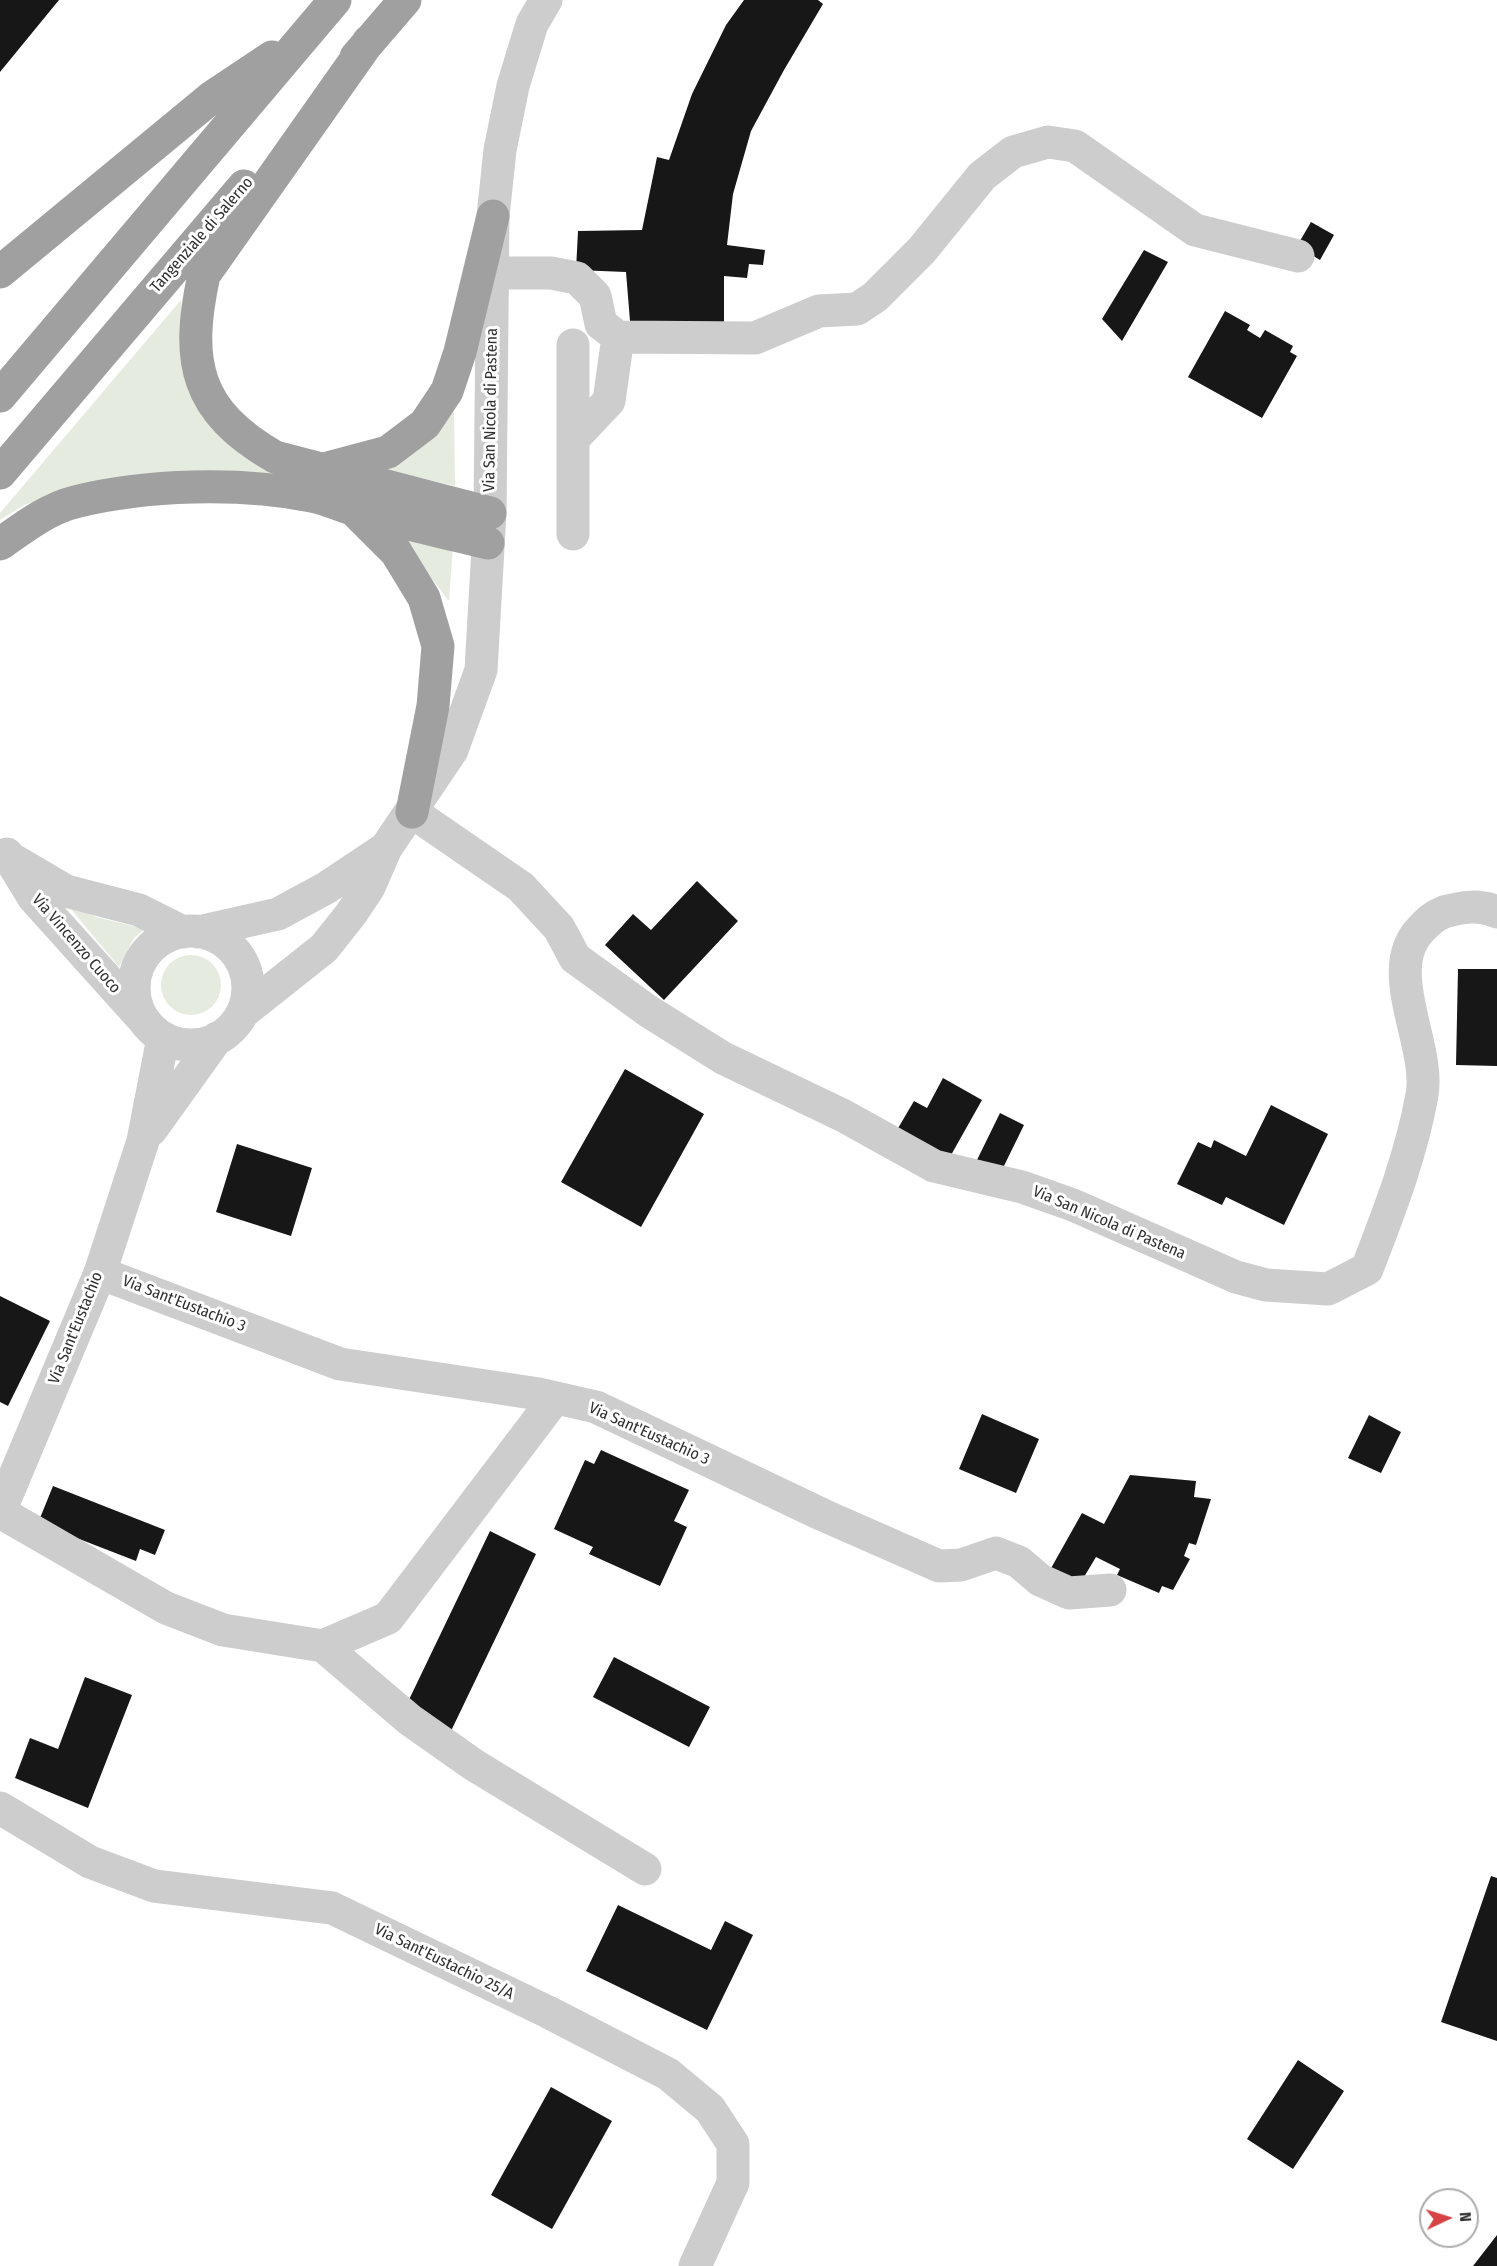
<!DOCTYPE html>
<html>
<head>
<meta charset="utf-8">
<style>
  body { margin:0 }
  #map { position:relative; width:1497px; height:2266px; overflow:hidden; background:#fff; font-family:"Fira Sans Condensed",sans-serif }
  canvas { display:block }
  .north { position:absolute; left:1419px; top:2188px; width:60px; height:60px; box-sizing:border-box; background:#fff; border:2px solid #acacac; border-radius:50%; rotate:86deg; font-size:16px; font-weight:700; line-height:24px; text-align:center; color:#303030 }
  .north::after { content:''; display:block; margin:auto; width:21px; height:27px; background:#d74244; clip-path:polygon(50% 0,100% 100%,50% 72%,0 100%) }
</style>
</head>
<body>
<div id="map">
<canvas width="1497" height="2266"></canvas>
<div class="north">N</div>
</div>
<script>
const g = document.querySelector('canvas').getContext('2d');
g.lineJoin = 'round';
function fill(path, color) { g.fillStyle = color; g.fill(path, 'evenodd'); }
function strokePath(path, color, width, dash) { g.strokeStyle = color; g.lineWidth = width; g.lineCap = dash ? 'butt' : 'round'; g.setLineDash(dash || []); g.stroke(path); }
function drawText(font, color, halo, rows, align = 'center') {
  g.font = font + ' "Fira Sans Condensed",sans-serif'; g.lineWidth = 6; g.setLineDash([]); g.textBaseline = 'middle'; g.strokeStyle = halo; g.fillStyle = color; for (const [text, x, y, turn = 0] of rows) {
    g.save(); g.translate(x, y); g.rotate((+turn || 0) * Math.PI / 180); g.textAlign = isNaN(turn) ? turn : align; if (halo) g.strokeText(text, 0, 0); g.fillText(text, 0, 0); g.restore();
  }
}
const green = new Path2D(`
  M181,300L183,360L215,432L443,512L87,483L24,505L0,520V513Z
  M454,410L455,486L379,468Z
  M399,536L453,547L449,601Z
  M66,903L96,917L145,929L134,938L119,967Z
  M161 985a30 30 0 1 1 60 0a30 30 0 1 1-60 0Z`);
const building = new Path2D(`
  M0,0H59L0,72Z
  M744,0H818L823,4L784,70L751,131L733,194L727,245L765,250L763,265L749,264L747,278L724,276V323L630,321L626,272L576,270L578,231L642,230L657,157L669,160L692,94L726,25Z
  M1311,222L1334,235L1320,260L1297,246Z
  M1144,250L1168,262L1122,341L1102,319Z
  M1225,311L1250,325L1247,330L1260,338L1265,330L1293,346L1290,352L1297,356L1262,418L1188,377Z
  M697,881L738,921L664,1000L605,945L633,914L651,930Z
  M1458,969H1497V1066L1456,1065Z
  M625,1069L704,1114L641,1227L561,1182Z
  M943,1078L982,1100L946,1164L894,1135L914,1101L927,1108Z
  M1271,1105L1328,1134L1284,1225L1226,1197L1222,1205L1177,1184L1198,1142L1211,1148L1214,1140L1246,1156Z
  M1000,1113L1024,1125L1001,1172L977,1160Z
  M237,1144L312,1168L291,1236L216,1212Z
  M0,1296L50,1321L8,1406L0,1402Z
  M982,1414L1039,1439L1016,1493L959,1469Z
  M1369,1415L1401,1432L1381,1473L1348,1458Z
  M601,1450L689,1490L674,1521L687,1527L660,1586L589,1554L593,1547L554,1529L585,1460L594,1464Z
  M1130,1475L1196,1481L1194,1497L1211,1499L1196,1545L1189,1543L1184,1556L1190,1559L1173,1590L1162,1586L1159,1593L1117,1575L1120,1569L1096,1557L1081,1582L1050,1570L1082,1513L1104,1524Z
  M53,1486L165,1530L155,1555L140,1549L136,1561L38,1523Z
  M490,1531L536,1554L451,1731L405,1708Z
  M614,1657L710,1707L689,1747L593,1697Z
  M85,1677L132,1695L88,1808L15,1778L30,1738L58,1749Z
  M1491,1876L1497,1878V2041L1441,2022Z
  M618,1905L711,1950L725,1921L753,1935L707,2030L586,1971Z
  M1298,2060L1344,2091L1293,2169L1247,2139Z
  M551,2087L612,2121L552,2229L491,2195Z
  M1497,2235V2266H1473Z`);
const minor = new Path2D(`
  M492,273H551L577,278L595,296L601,324L618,337L755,338L819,311L857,309L875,297L922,250L982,176L1013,152L1048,142L1075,146L1195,230L1298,256
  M574,438L609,401L618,337
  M573,534V345
  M412,812L521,887L559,928L575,958L648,1011L723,1058L844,1116L934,1166L1022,1187L1073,1205L1236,1277L1266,1285L1328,1289L1367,1269C1389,1212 1411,1156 1422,1095C1431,1044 1380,969 1422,928C1429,921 1434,916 1444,912C1462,907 1479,904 1497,912
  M100,1273L340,1364L539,1394L596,1407L823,1515L939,1566L961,1565L996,1553L1019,1562L1040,1580L1069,1593L1110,1590
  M0,1512L166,1608L223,1630L323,1646L388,1618L555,1398
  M323,1646L410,1720L474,1765L645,1869
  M0,1808L90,1862L154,1886L332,1908L548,2012L668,2074L710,2109L733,2144V2183L695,2266`);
const tertiary = new Path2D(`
  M7,854L34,898L141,1017
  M15,861L66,891L139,910L183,932
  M134 988a57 57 0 1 1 114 0a57 57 0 1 1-114 0Z
  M198,932L278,914L326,888L386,848
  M242,1013L324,948L351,914L369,887L386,848L452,750L481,670L490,513L493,216L500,150L513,86L532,24L546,0
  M151,1130L217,1038
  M0,1511L100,1273L143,1141L163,1038`);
const trunk = new Path2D(`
  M369,41L204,275C185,362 195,411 275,457L490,513
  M356,57L405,0
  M0,272L212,97L272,57
  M0,396L335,0
  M328,468L388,452L425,424L447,391L460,352L493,216
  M0,473L244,186
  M354,510L396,552L424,598L438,646L433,706L412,812
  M0,544C23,528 47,509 75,502C146,484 241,482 312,496C327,499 341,506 355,510C399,523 444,532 488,543`);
const streetNames = [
  ["Tangenziale di Salerno",202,235,-49],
  ["Via San Nicola di Pastena",491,410,-89],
  ["Via Vincenzo Cuoco",76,944,49],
  ["Via San Nicola di Pastena",1109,1223,23],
  ["Via Sant'Eustachio 3",184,1304,21],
  ["Via Sant'Eustachio",76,1328,-68],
  ["Via Sant'Eustachio 3",649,1434,24],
  ["Via Sant'Eustachio 25/A",444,1962,26]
];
fill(green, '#e5ebdf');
fill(building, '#171717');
strokePath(minor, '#cdcdcd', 33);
strokePath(tertiary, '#cdcdcd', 33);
strokePath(trunk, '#a0a0a0', 33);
drawText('16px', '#303030', '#fff', streetNames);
</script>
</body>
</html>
